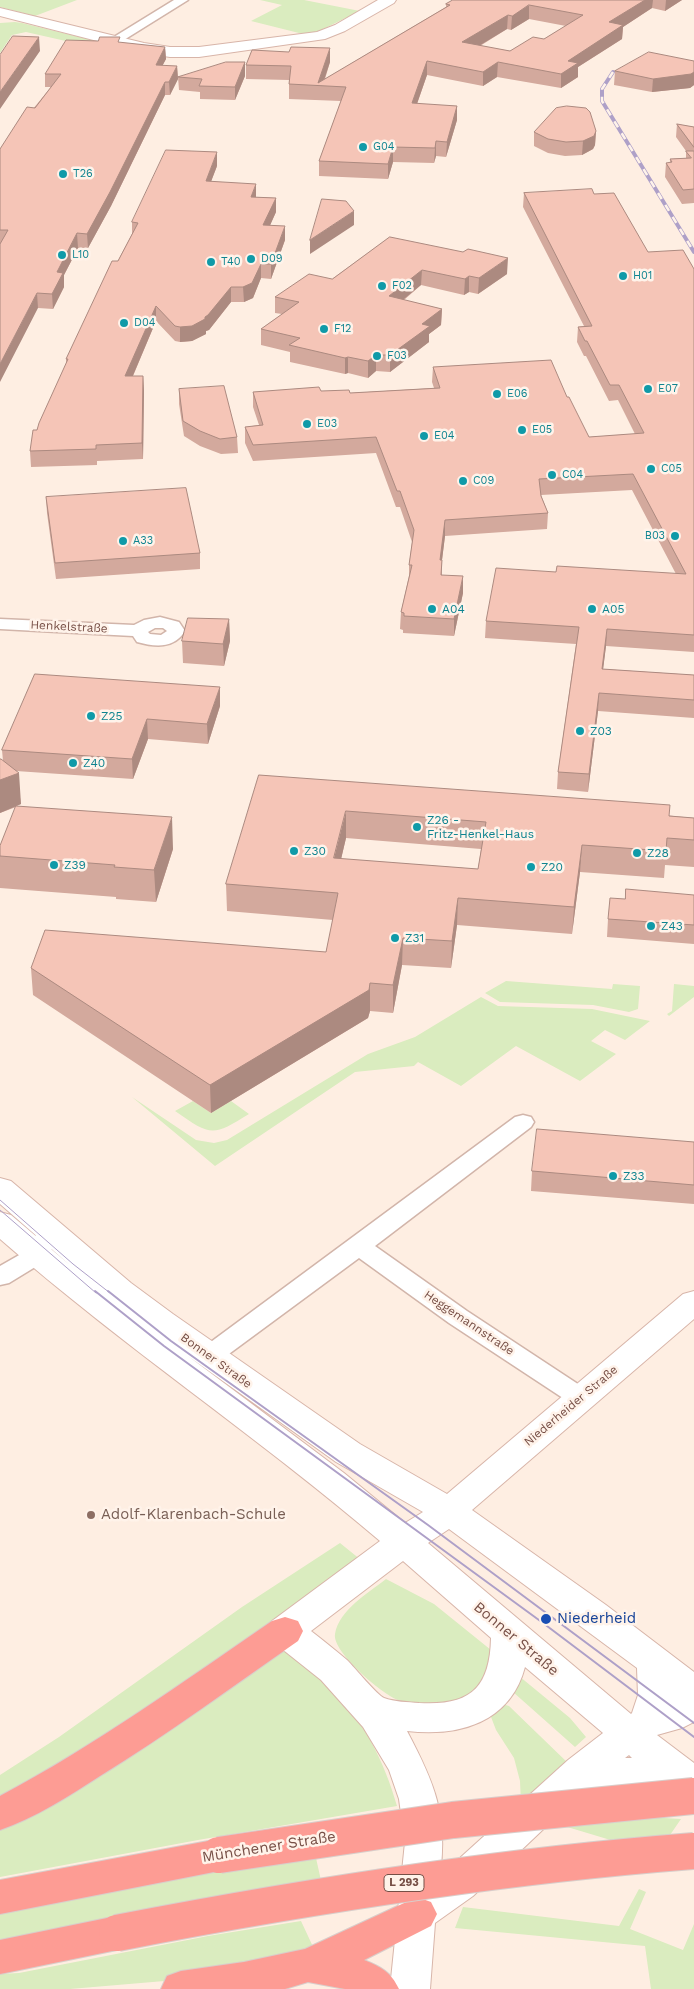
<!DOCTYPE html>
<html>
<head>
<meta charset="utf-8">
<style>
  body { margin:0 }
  canvas { display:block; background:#feeee2 }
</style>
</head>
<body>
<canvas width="694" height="1989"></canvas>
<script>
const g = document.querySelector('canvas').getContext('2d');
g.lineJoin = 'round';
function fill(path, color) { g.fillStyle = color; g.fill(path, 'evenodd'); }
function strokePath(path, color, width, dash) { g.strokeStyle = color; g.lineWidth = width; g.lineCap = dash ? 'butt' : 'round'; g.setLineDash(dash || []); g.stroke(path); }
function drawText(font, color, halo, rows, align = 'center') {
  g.font = font + ' "Work Sans",sans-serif'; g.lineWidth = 5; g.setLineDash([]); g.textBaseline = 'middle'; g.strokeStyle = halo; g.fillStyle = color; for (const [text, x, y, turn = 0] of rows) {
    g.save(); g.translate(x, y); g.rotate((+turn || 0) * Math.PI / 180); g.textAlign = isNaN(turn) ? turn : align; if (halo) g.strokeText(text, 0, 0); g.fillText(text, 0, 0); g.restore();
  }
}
const green = new Path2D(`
  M0,0H77L35,16L0,7Z
  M260,0H304L360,11L317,32L307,35L251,21L282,5Z
  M15,22L22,23L153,55L101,49L26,32L12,35L0,53V23Z
  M506,981L612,989L613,984L640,986L638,1009L629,1012L593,1005L500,1002L485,993Z
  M674,984L694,986V997L669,1016L667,1014L672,1011Z
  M481,997L498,1006L592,1009L650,1021L625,1040L605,1030L591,1041L616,1054L580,1081L516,1046L461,1086L418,1062L414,1066L355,1072L215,1166L132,1097L196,1140L214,1143L227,1140L368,1054L415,1037Z
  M193,1101L211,1113L231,1101L249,1114C212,1137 211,1136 175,1111Z
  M340,1543L361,1560L316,1596L0,1806V1775L59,1737L242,1607Z
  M386,1579L434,1604L491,1650C491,1654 492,1660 491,1665C483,1705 430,1711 398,1700C382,1694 332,1652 335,1634C339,1610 368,1593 386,1579Z
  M277,1646C295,1658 315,1670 330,1685C362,1717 385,1763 397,1806L198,1840L0,1877V1823Z
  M519,1676L570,1718L586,1737L575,1747L513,1692Z
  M499,1703L509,1706L569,1764L521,1804L520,1781L514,1758L496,1730L488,1709Z
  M564,1812L681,1819L657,1854L554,1823Z
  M314,1849L322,1885L0,1948V1908Z
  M639,1889L646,1892L630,1929L683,1950L694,1924V1989H651L645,1946L455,1928L463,1907L619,1926Z
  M301,1921L315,1951L200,1978L70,1989H0V1974L19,1973L208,1936Z`);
const street = new Path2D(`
  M174,0H188L119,43H111L109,40Z
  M160,617L179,622L185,631C174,649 155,647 137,642L133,636L0,629V619L134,625L144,620ZM155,628H163L167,631L161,635L150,634L148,632Z
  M523,1115L531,1117L534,1122L531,1127L375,1246L467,1311L590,1392L594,1398L590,1404L581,1407L572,1404L449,1323L359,1258L218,1362L209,1365L200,1362L197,1356L200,1350L515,1117Z
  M44,1233L52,1235L56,1241L45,1261L9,1283L0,1285V1266L28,1250L36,1235Z`);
const secondary = new Path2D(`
  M378,0H396L394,3L345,31L325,39L199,57H170L144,53L0,16V8L144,43L170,47H199L317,32L335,25Z
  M0,1178L11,1181L131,1283L173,1314L360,1444L447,1494L683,1294L694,1291V1319L472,1510L606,1605L694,1672V1722L682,1728L657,1735L694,1763V1799L676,1791L628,1788L600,1791L573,1801L473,1896L435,1923L430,1989H390L405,1842L399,1799L389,1770L363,1727L321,1680L272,1641L267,1631L272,1621L380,1541C257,1436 122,1346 0,1239V1212L11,1215L71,1266L0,1204ZM188,1356L336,1462L423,1512L405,1523L344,1473ZM449,1529L637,1668L638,1695L632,1713L631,1714L428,1543ZM403,1561L491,1638C490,1689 469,1706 419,1703C408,1702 394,1702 384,1698C378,1696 354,1667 347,1660C335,1650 323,1640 311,1631ZM525,1667L603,1733L568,1760L440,1876C448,1815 435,1784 407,1731C459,1737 510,1723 525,1667ZM629,1755L632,1758H625Z`);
const highway = new Path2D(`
  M285,1617L298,1621L303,1631L298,1641C232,1687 168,1734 100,1776C69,1796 35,1818 0,1830V1796C96,1745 183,1682 272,1621Z
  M219,1839L233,1844L238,1855L233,1866L219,1871L0,1914V1880Z
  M417,1897L431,1902L437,1914L431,1926L364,1960C381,1967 391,1972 399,1989H345L308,1982L285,1989H161L167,1976L181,1971L244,1962L305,1949Z
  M117,1916L131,1921L137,1933L131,1945L117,1950L0,1974V1940Z`);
const tramFar1 = new Path2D(`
  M0,1200L73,1264L110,1293
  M0,1210L96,1293`);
const tram = new Path2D(`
  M95,1291L164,1346L543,1623L694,1737
  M108,1291L171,1341L428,1525L694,1723`);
const rail = new Path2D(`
  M613,72L602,89V101L694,252`);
const highwayBridge = new Path2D(`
  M219,1855L453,1820L694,1796
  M117,1933C308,1896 500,1866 694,1851`);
const wall = new Path2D(`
  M453,0H682L665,11L652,8L623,27L622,39L578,67V77L561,88L497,77L483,86L427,75L417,104L457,106V120L446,157L436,156L434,163L393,162L388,179L319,176V161L341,101L289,99V80L246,79V65L330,62L325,79L446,7V4ZM529,19L566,26L544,39L510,51L480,46L507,29L511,30Z
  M120,43L165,47L166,59L162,66H177L178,79L170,95H165L111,206L88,248H78L64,275V287L53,309L38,308L0,244V149L51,87H45V74Z
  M694,61V85L690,88L652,92L614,85L615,71Z
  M245,62V76L235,100L200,99V92L179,90L178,77Z
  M677,124L694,127V203L682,204L665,177L666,163H670V159L686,158V151L676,137Z
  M596,131L595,145L593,149L582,155L565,156L548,153L534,146V132Z
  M217,166L211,181L256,197L276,198V212L270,225L285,240L271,279L261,278L253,298L244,302H231L209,330L206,331V334L192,341L180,342L175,341L156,321L133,376H143L144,391L143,459L97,461V465L31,467L30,451L37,430L66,364V359L132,234V222Z
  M524,193L594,194L648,252L694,269V652L606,646L603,669L694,675V718L598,711L588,792L557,789L558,772L576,644L485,638L486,621L556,572L676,574L632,490L541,495L548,513L547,529L445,536L442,560V575L463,593L454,636L403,633V630L400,629L401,612L409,576V565L412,542L400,507H396L376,453L253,461L245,443V427L259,425L253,407V392L321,391L350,393L434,388L432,382L433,367L567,397L589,437L635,434L618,400L609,401L586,356H584L577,342L578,327L584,326L523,207Z
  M390,237L507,274L478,294L469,292L464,295L421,285L404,300L442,309L441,325L429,334V342L390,372L376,371L368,378L348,373L345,374L290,362V352L261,345V329L282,314L275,313V297L332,279Z
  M179,389L237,437L238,453L221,454L200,446L184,436L179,404Z
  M46,497L200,553V569L56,579L47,513Z
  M229,619L230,641L224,666L183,663L182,641Z
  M35,674L220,706L208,744L148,739L133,779L16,771L21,804L16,806L173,849L156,902L116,899V897L0,888V846L16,807L0,813V759L3,761L2,750Z
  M259,775L694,818V867L665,865L664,878L580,872L572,934L457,925L451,968L402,965L393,1013L370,1011L368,1018L211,1113L33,995L31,968L326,952L333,920L227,911L226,884ZM346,838L481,849L478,869L341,859Z
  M694,895V944L607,937L608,919L625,899Z
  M694,1142V1204L531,1191L532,1171Z`);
const shadedWall = new Path2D(`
  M645,0H653L652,8L623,27L622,39L578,67V77L561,88V74L568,61L609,22Z
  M666,0H682L665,11Z
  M529,5V19L511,30L512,16Z
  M508,15L507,29L462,56V42Z
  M39,37L40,51L0,109V92Z
  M165,47L166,59L156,78V65Z
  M330,48V62L322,86L318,83Z
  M427,61V75L412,118V103Z
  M245,62V76L235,100V87Z
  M498,62L497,77L483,86V72Z
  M177,66L178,79L170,95L169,82Z
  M694,72V85L690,88L652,92L653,79Z
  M165,82V95L111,206L88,248L87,234Z
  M457,106V120L446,157L447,142Z
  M596,131L595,145L593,149L582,155L583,141Z
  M436,141V156L434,163L435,148Z
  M393,147V162L388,179V164Z
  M217,152V166L206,195V181Z
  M256,184V198L251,197Z
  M276,198V212L264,239L263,225Z
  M354,211V225L310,254V240Z
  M285,226V240L271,279V264Z
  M77,233L78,248L64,275V287L53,309L52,294L57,272Z
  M508,258L507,274L478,294L479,278Z
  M261,264V278L253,298L244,302L243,287Z
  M422,270L421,285L388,312L389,296Z
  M469,276V292L464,295L465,279Z
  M231,287V302L209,330L206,331V334L192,341L180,342V327L205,317Z
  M37,293L38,308L0,382V364Z
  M156,306V321L126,392L125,376Z
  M442,309L441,325L429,334V342L390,372V355L422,324Z
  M376,355V371L368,378V361Z
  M348,357V373L345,374V358Z
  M143,376L144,391L143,459L142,443Z
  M445,520V536L440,576V560Z
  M463,576V593L454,636V619Z
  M229,619L230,641L224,666L223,644Z
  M607,629L606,646L601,686L602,669Z
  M220,687V706L208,744L207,724Z
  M599,693L598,711L588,792L589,774Z
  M147,719L148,739L133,779L132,759Z
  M19,773L21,804L0,813V780Z
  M346,811V838L335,885L334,858Z
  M172,817L173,849L156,902L154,870Z
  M582,845L580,872L572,934L574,907Z
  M458,898L457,925L451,968L452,941Z
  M403,938L402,965L393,1013V985Z
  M370,983V1011L368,1018L211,1113L210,1085Z`);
const building = new Path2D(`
  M453,0H645L609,22L623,25L568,61L578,63L561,74L498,62L483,72L427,61L412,103L457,106L447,142L436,141L435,148L393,147L388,164L319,161L346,87L289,84L291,66L246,65L252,50L289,52L291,47L330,48L318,83L450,5L446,4ZM529,5L583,15L544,39L533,37L510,51L462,42L508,15L512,16Z
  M13,36L39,37L0,92V55Z
  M100,37H120L118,42L165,47L156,65L177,66L169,82H165L110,192L87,234L77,233L57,272L63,273L52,294L37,293L0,364V244L8,230H0V149L27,107L35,108L61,74H45L66,40L98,41Z
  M649,52L694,61V72L691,74L653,79L615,71Z
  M226,62H245L235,87L199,86L202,79L178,77Z
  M567,106L586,108L590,112L596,131L594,136L583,141L566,142L548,139L534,132L556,108Z
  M677,124L694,127V147Z
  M166,150L217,152L206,181L256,184L251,197L276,198L263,225L285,226L271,264H261L252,283L243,287H231L208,315L205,317V319L192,326L180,327L175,326L156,306L125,376H143L142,443L96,445V449L30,451L33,430H37L39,423L68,359H66L112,261H118L138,223L132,222Z
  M686,151H694V189L683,190L666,163L672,162L670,159L691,158Z
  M592,189L594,194L614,193L648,252L683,250L694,269V635L607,629L602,669L694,675V700L599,693L589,774L558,772L579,627L486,621L496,568L556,572L557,566L686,574L633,474L539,479L541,496L548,513L445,520L440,560H442L441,575L463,576L454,619L404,616V613L401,612L412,565H409L414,530L400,491H397L376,437L253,445L245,427L263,425L253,392L319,387L321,391L349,390L350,393L440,388L433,367L551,360L567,397H569L589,437L644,433L619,385H610L587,341H585L578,327L592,326L524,193Z
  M322,199L346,201L354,211L310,240Z
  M390,237L463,252L468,249L508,258L479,278L469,276L465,279L422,270L389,296L442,309L422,324L430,326L390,355H376L368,361L348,357L345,358L289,345L300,338L261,329L299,302L275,297L309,274L332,279Z
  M224,386L237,437L220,439L200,431L183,421L179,389Z
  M186,488L200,553L55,563L46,497Z
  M188,618L229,619L223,644L182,641Z
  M35,674L220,687L207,724L147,719L132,759L2,750Z
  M0,759H1L19,773L0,780Z
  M259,775L670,805L669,816L694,818V840L667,838L666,851L582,845L574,907L458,898L452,941L403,938L393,985L370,983L369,990L210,1085L31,968L45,930L326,952L338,893L226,884ZM346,811L486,822L478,869L334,858Z
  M16,806L172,817L154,870L114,867L115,865L0,856V846Z
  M626,889L694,895V925L608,919L610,898L625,899Z
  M537,1129L694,1142V1185L532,1171Z`);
const markers = [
  [363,147,5,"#0f9aa8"],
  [63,174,5,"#0f9aa8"],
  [62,255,5,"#0f9aa8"],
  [251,259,5,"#0f9aa8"],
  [211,262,5,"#0f9aa8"],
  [623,276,5,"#0f9aa8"],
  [382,286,5,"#0f9aa8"],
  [124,323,5,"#0f9aa8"],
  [324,329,5,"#0f9aa8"],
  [377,356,5,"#0f9aa8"],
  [648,389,5,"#0f9aa8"],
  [497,394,5,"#0f9aa8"],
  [307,424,5,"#0f9aa8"],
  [522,430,5,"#0f9aa8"],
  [424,436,5,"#0f9aa8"],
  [651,469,5,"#0f9aa8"],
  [552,475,5,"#0f9aa8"],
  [463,481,5,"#0f9aa8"],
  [675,536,5,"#0f9aa8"],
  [123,541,5,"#0f9aa8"],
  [432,609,5,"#0f9aa8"],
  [592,609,5,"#0f9aa8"],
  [91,716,5,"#0f9aa8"],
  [580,731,5,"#0f9aa8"],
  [73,763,5,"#0f9aa8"],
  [417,827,5,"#0f9aa8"],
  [294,851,5,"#0f9aa8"],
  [637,853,5,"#0f9aa8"],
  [54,865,5,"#0f9aa8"],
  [531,867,5,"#0f9aa8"],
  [651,926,5,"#0f9aa8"],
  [395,938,5,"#0f9aa8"],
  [613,1176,5,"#0f9aa8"],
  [91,1515,5,"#8d6e63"],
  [546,1619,6,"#1a4fb4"]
];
const farCulturenames = [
  ["G04",373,147],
  ["T26",73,174],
  ["L10",72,255],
  ["D09",261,259],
  ["T40",221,262],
  ["H01",633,276],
  ["F02",392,286],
  ["D04",134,323],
  ["F12",334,329],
  ["F03",387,356],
  ["E07",658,389],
  ["E06",507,394],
  ["E03",317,424],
  ["E05",532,430],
  ["E04",434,436],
  ["C05",661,469],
  ["C04",562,475],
  ["C09",473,481],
  ["B03",665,536,"right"],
  ["A33",133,541]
];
const shields = [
  [404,1883,40]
];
const shieldNames = [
  ["L 293",404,1883]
];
const cultureNames = [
  ["A04",442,609],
  ["A05",602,609],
  ["Z25",101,716],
  ["Z03",590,731],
  ["Z40",83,763],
  ["Z26 -",427,820],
  ["Fritz-Henkel-Haus",427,834],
  ["Z30",304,851],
  ["Z28",647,853],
  ["Z39",64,865],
  ["Z20",541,867],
  ["Z43",661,926],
  ["Z31",405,938],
  ["Z33",623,1176]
];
const streetNames = [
  ["Henkelstraße",69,627,3],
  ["Heggemannstraße",469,1323,34],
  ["Bonner Straße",216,1361,36],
  ["Niederheider Straße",571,1406,-40]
];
const nearEducationnames = [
  ["Adolf-Klarenbach-Schule",101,1515]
];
const nearTransitnames = [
  ["Niederheid",557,1619]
];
const nearStreetnames = [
  ["Bonner Straße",516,1639,40],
  ["Münchener Straße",269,1847,-9]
];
fill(green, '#daecbf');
strokePath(street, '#d2b5aa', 3);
strokePath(secondary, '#d8b5a9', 2);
strokePath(highway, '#d9cecb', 2);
fill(street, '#fff');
fill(secondary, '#fff');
fill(highway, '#fd9c94');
strokePath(tramFar1, '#aea0c8', 1);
strokePath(tram, '#aea0c8', 2);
strokePath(rail, '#aea0c8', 4);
strokePath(rail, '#fff3ea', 2.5, [7]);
strokePath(highwayBridge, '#d9cecb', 38, []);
strokePath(highwayBridge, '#fd9c94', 36);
fill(wall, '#d3a99d');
fill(shadedWall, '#ac8a80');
fill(building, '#f5c5b7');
strokePath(building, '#ac8a80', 1);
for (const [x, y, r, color] of markers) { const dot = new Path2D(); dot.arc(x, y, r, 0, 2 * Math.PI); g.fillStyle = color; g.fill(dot); strokePath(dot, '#fff3ea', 2); }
drawText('11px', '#0d838f', '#fff3ea', farCulturenames, 'left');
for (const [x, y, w] of shields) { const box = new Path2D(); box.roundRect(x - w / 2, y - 8.5, w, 17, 4); g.fillStyle = '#fff3ea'; g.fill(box); strokePath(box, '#774f46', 1); }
drawText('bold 11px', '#774f46', null, shieldNames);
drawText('12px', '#0d838f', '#fff3ea', cultureNames, 'left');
drawText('12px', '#774f46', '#fff3ea', streetNames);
drawText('15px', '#785e54', '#fff3ea', nearEducationnames, 'left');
drawText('15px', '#164399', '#fff3ea', nearTransitnames, 'left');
drawText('15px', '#774f46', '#fff3ea', nearStreetnames);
</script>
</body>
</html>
